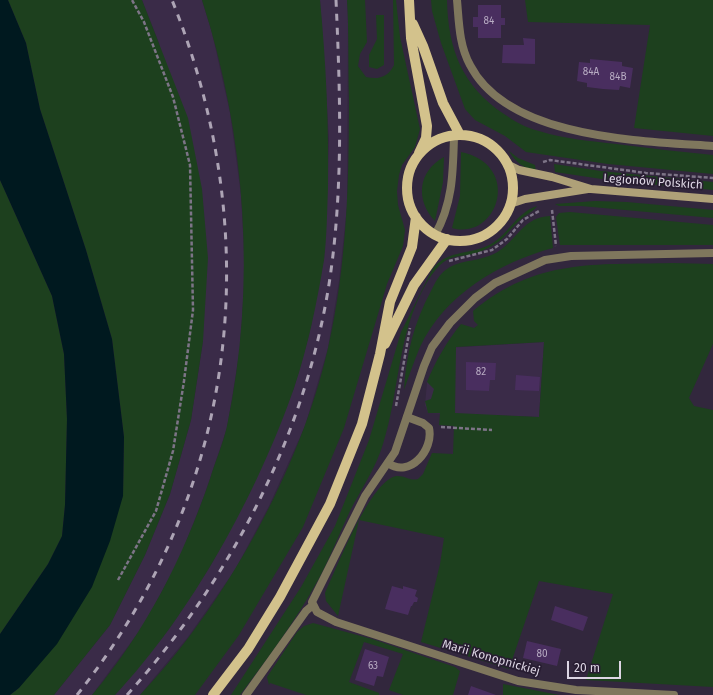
<!DOCTYPE html>
<html>
<head>
<meta charset="utf-8">
<style>
  body { margin:0 }
  #map { position:relative; width:713px; height:695px; overflow:hidden; background:#32273d; font-family:"Fira Sans",sans-serif }
  canvas { display:block }
  .scale { position:absolute; left:567px; top:661px; width:54px; height:18px; box-sizing:border-box; border:2px solid #ddd6e4; border-top:0; padding-left:5px; font-size:12px; line-height:14px; white-space:nowrap; color:#ddd6e4; -webkit-text-stroke:3px #281d32; paint-order:stroke }
</style>
</head>
<body>
<div id="map">
<canvas width="713" height="695"></canvas>
<div class="scale">20 m</div>
</div>
<script>
const g = document.querySelector('canvas').getContext('2d');
g.lineJoin = 'round';
function fill(path, color) { g.fillStyle = color; g.fill(path, 'evenodd'); }
function strokePath(path, color, width, dash) { g.strokeStyle = color; g.lineWidth = width; g.lineCap = dash ? 'butt' : 'round'; g.setLineDash(dash || []); g.stroke(path); }
function drawText(font, color, halo, rows, align = 'center') {
  g.font = font + ' "Fira Sans",sans-serif'; g.lineWidth = 3.5; g.setLineDash([]); g.textBaseline = 'middle'; g.strokeStyle = halo; g.fillStyle = color; for (const [text, x, y, turn = 0] of rows) {
    g.save(); g.translate(x, y); g.rotate((+turn || 0) * Math.PI / 180); g.textAlign = isNaN(turn) ? turn : align; if (halo) g.strokeText(text, 0, 0); g.fillText(text, 0, 0); g.restore();
  }
}
const built = new Path2D(`
  M142,0H202L212,33L230,113L241,195L245,270L240,349L227,428L204,496L179,560L143,626L92,695H54L110,625L145,555L170,494L191,420L203,341L159,43Z
  M320,0H347L348,20L347,207L339,281L328,348L305,426L269,506L235,570L188,637L140,695H115L169,629L211,565L250,492L294,388L309,335L324,258L329,139Z
  M544,342L539,417L428,413L425,405L427,382L445,348Z`);
const green = new Path2D(`
  M8,0H142L188,118L202,189L208,258L203,341L191,420L170,494L145,555L110,625L54,695H10L19,688L123,496L124,437L112,339L86,250L40,109L26,43Z
  M202,0H320C326,63 329,125 328,188C327,211 327,236 324,260C317,302 308,347 294,388C258,492 191,615 115,695H92C146,631 183,558 210,479C215,462 223,444 227,426C257,285 246,137 202,0Z
  M347,0H365L367,42L360,54L358,66L366,77C379,80 388,77 394,65L393,0H396L400,37L420,129L415,147L402,165L399,175L397,191L398,205L405,230L403,246L387,284L344,428L303,527L239,635L195,695H140C225,606 301,468 328,348C347,266 349,181 349,98C348,65 349,32 347,0Z
  M431,0H447C448,49 462,86 504,114C514,121 526,128 539,131C564,139 591,141 616,144C649,148 681,152 713,155V174L608,164L526,152L505,136L475,120L465,109L441,43L432,11Z
  M525,0H713V136L634,128L650,25L528,22Z
  M376,15H384V65L377,69L369,67V55L377,39Z
  M509,151L518,158L535,165L536,172C523,167 516,163 509,151Z
  M461,152C523,165 498,241 452,228L460,196Z
  M444,157L443,182L435,221C415,200 418,171 444,157Z
  M554,164L601,171L713,182V190L615,181L555,172Z
  M0,180L52,296L64,354L67,419L65,505L62,536L48,564L0,634Z
  M595,201L627,202L713,210V218L581,206H559L555,204Z
  M537,206C534,212 524,215 519,221C509,230 503,241 490,247C458,265 451,243 426,284C397,334 400,390 383,444C376,468 361,489 350,511C339,534 330,558 318,580C296,620 268,658 240,695H231L301,587L335,526L369,440L401,332L432,270C446,250 467,255 487,246C508,237 515,213 537,206Z
  M570,212L713,225V245H560L556,217L559,213Z
  M550,216L553,248C500,262 444,295 420,347C414,361 409,376 404,390C406,355 414,322 431,291C435,283 439,274 447,269C461,259 482,262 499,251C518,238 524,217 550,216Z
  M672,263L713,264V344L689,398L694,406L713,410V687L586,680L613,594L539,581L509,669L421,642L440,564L444,538L359,520L338,616L326,601L325,593C338,565 366,492 391,478C401,472 409,482 418,479L423,474L432,453L453,454L454,426L439,425L440,413H428L425,401L431,399L434,389L427,382C435,362 447,341 461,324L474,328L478,325L474,321L473,311C537,258 595,265 672,263ZM544,342L539,417L455,413L456,347Z
  M313,623L372,639L455,667L460,671L453,695H403L389,690L403,654L364,642L349,682L379,693V695H306L270,683L269,685L267,677L297,632L304,626Z
  M503,684L559,695H503Z`);
const water = new Path2D(`
  M0,0H8L26,43L40,109L86,250L112,339L124,437L123,496L110,541L92,587L57,644L19,688L10,695H0V634L48,564L62,536L65,505L67,419L64,354L52,296L0,180Z`);
const building = new Path2D(`
  M478,5H501V18H505V25H501V38H478V27H473V17H478Z
  M523,38L535,39V64L502,63L503,45H524Z
  M590,59L622,62V66L633,68L630,88L620,86L619,90L603,89L587,87V83L577,81L579,62L590,63Z
  M466,362L496,363L495,380H490L489,391L466,390Z
  M516,375L540,377L539,391L515,390Z
  M392,586L403,589V586L417,590L415,596L418,598L417,602H414L412,606H411L408,615L385,609Z
  M555,606L588,617L583,631L551,620Z
  M527,641L561,649L557,666L523,658Z
  M365,649L389,657L383,677L377,676L374,686L355,680Z
  M471,686L496,695H468Z`);
const path = new Path2D(`
  M543,162L550,160L646,173L713,178
  M552,210L556,246
  M449,261L492,250L507,239L523,220L539,211
  M396,406L410,328
  M441,427L492,430
  M118,580L156,511L173,451L184,381L193,310L190,165L173,97L144,22L132,0`);
const lane = new Path2D(`
  M435,235C453,203 453,172 454,136
  M388,463C410,479 434,449 429,428L423,423L407,417
  M246,695L306,611L313,605`);
const street = new Path2D(`
  M457,0C459,22 459,45 470,65C508,139 641,141 713,146
  M674,695L576,690L518,681L336,622L317,612L312,602L365,496L395,452L424,366L432,347L450,323L475,298L495,283L545,260L571,256L713,253`);
const secondary = new Path2D(`
  M507,164L519,170L552,177L591,189L713,199
  M510,204L525,199L588,189`);
const primary = new Path2D(`
  M409,0L411,38L427,126L426,138L419,153
  M413,24L423,46L443,103L460,135
  M407 188a53 53 0 1 1 106 0a53 53 0 1 1-106 0Z
  M385,344L414,285L447,239
  M213,695L248,649L280,597L330,504L362,424L380,354L390,302L412,247L416,217`);
const rail = new Path2D(`
  M77,695C238,492 268,239 172,0
  M127,695C234,576 312,423 332,263C343,176 340,88 336,0`);
const numberNames = [
  ["84",489,21],
  ["84A",591,72],
  ["84B",618,77],
  ["82",481,372],
  ["80",542,654],
  ["63",373,666]
];
const streetNames = [
  ["Legionów Polskich",653,182,4],
  ["Marii Konopnickiej",491,658,16]
];
fill(built, '#3a2b48');
fill(green, '#1d401e');
fill(water, '#00191f');
fill(building, '#492e5f');
strokePath(path, '#7d7487', 2.5, [4, 2]);
strokePath(lane, '#7f775d', 8);
strokePath(street, '#7f775d', 8);
strokePath(secondary, '#afa178', 8);
strokePath(primary, '#d3c28c', 10);
strokePath(rail, '#ada4b5', 3, [7, 7]);
drawText('10px', '#b8acc3', null, numberNames);
drawText('12px', '#ddd6e4', '#281d32', streetNames);
</script>
</body>
</html>
